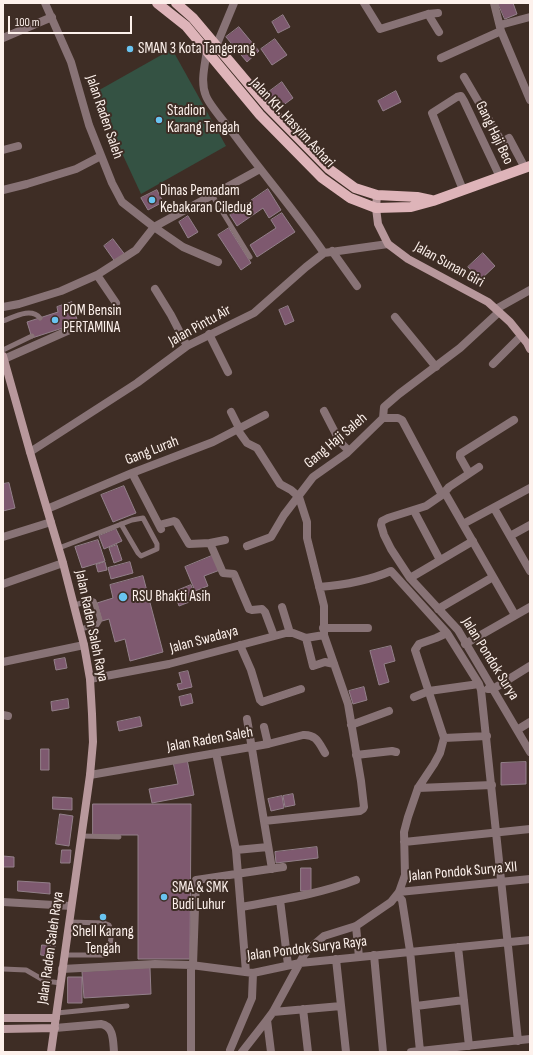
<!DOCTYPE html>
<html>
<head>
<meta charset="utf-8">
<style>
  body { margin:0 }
  #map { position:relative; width:533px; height:1055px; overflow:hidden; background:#3e2d25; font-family:"Sofia Sans Condensed",sans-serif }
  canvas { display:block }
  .frame { position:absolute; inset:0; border:4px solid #fdf1ec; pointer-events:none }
  .scale { position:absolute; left:8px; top:16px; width:124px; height:18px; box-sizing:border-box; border:2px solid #fdf1ec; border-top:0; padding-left:5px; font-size:12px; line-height:14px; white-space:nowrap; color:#fdf1ec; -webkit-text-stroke:3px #3e2d25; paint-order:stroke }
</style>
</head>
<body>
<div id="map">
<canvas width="533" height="1055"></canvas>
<div class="frame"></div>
<div class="scale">100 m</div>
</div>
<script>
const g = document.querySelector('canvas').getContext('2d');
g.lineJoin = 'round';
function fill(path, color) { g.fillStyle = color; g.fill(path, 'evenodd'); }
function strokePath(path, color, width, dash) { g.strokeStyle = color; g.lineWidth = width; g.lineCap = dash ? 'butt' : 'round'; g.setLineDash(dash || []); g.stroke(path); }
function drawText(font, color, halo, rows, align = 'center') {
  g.font = font + ' "Sofia Sans Condensed",sans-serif'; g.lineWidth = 4; g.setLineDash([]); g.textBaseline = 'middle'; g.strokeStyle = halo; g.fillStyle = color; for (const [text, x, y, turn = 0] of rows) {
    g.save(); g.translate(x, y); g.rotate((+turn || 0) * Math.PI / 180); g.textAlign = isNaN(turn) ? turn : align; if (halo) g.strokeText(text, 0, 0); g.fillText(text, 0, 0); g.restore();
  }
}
const green = new Path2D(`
  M172,49L226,146L141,194L94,93Z`);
const building = new Path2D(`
  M498,3H513L517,14L505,19Z
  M283,15L290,27L278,33L272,22Z
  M239,27L259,51L247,62L226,37Z
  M275,39L287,55L272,65L261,49Z
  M282,82L293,98L278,109L266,94Z
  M396,91L401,102L383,111L378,101Z
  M268,189L281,210L269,218L263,208L237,226L230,215Z
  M157,190L163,202L148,210L141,198Z
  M282,213L295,232L257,257L250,245L276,228L271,220Z
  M188,216L198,232L188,238L179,222Z
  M229,228L251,263L241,270L218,235Z
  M113,239L126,256L116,263L104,246Z
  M483,253L495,266L480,280L468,267Z
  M72,302L78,323L32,338L27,322L58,312L57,307Z
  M288,306L294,321L285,325L279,310Z
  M9,483L15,508L3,511V484Z
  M124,486L136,513L113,522L101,495Z
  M116,529L122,541L104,549L99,536Z
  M98,540L105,561L82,568L75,547Z
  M117,545L122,560L114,563L109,548Z
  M214,555L220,570L204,576L208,586L195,591L185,567Z
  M105,562L107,570L98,572L96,565Z
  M130,562L133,573L111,579L108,568Z
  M143,576L163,652L130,661L125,639L115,642L109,619L102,621L97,603L113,598L110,585Z
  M191,585L197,599L179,606L174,592Z
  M391,646L395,661L384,664L389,682L379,685L370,651Z
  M65,658L67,668L56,670L54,660Z
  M188,671L192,687L179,690L177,684L182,683L179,673Z
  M364,687L367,700L353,704L349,691Z
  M191,694L193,703L181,706L179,697Z
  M68,699L69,708L52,711L51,702Z
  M140,717L142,726L119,731L117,722Z
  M41,749H49V770H41Z
  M187,759L194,795L152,803L149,789L178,784L173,762Z
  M526,762V784L501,785V763Z
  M293,794L295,805L285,807L283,796Z
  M282,796L284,808L271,811L268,799Z
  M53,797L72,798V810L53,809Z
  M93,804H191L190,959H138V835H93Z
  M60,814L73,816L69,846L56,844Z
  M317,847L318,858L276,863L275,852Z
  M62,850H71L70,863H61Z
  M3,856L14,857V867H3Z
  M301,868H311V891H301Z
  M18,881L50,883V894L18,891Z
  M42,945L55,946L53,957L41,955Z
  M150,968L151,994L84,998L82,972Z
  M68,977H82V1003H68Z`);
const lane = new Path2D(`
  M212,195L250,257
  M3,321C14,317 31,307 40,318
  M3,350L32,336
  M59,548L132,520L143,518L157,544V549L141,556L138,553L121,524
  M75,605L91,600L94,601L100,620L97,625L80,629
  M81,836L119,837
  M64,955H104L109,951L112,931L109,925L104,923L69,922
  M3,969L26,970L45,981L61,983
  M57,1013L127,1006`);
const street = new Path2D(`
  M45,3L71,62L89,125L112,183L122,202L154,227L183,247L218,262
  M364,3L380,29L428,14L438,13
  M494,3L501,31L530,100
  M428,14L439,32
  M500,25L530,17
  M3,38L52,17
  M217,44L234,3
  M207,50C205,65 200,82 206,96C210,106 226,124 233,133C263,174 296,212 324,253
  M441,58L501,31
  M464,77L502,142L509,138L525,168
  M3,150L18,146
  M3,190L27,184L76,169L101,156
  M463,190L432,113L457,97L461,96L464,101L500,177
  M332,251L357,286
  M97,275L116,303
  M155,289L171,315L187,346
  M3,307L19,304L61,291L97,275L136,250L154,227L260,169
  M496,309L530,290
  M395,317L436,367
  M209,334L228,372
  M4,359L74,328
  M493,364L521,336
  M324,411L340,442L349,451
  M231,412L239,428
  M383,418H398L402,420L442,495
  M237,429L247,443L257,448L280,484L291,490L299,497L307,522V538L324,606V635L348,704L361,781L364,807L363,809L360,811L264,821
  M30,452L137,383L187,346L254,313L306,267L324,253L388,244
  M479,467L449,487L442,495L426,506L388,518L382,521L381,525L384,535L391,549L410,578L458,630L530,752
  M132,473L161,529
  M469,473L460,457V454L514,420
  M445,493L515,615
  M494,508L530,571
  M47,509L132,473L213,442L265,415
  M414,511L440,560
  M463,524L530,488
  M159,525L174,521L176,522L189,544L210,543L223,573L234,574L249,609L252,610L262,609L265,612L274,636
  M510,536L530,525
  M3,537L51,522
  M210,543L225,540
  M247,546L271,537L284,515L313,477L347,453L383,418L384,407L399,394L460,348L499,312
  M410,578L473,541
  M3,584L63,563
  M319,587C344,585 368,581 391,571L447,633
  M282,607L290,633
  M438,609L493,577
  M323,628H368
  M306,638L313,666L325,662L334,664
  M465,644L530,607
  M240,645L251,670L260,700L262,702L301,689
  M3,662L84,645
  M90,679L169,664L286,633H293L306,638L324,635
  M488,689H493L530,666
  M414,697L429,691L479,684
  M3,715L8,716
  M247,719L272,869
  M351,725L389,711
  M264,727L268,744
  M517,730L530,722
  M444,738L487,736
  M216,753L236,850L246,972
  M356,755L392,751L396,752
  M90,775L268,744L303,735C316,734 319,743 325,753
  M418,788L492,785
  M404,842L530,829
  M236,850L268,847
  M399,892L530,879
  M397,895L402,900L410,951L420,1051
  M280,900L288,965
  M3,902L71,906
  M241,907C279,900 320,894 356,880
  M356,926L359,957
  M458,947L469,1046
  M374,955L383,1052
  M336,959L346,1052
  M191,965V1052
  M193,965L196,880L283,867
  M62,969L155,964L191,965L253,973L300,963L530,940
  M416,1006L464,1000
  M303,1009L308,1052
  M273,1012L341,1006
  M55,1028L101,1024C114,1026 113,1041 114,1052
  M230,1050L252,998L253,973
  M242,1052L267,1020
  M271,1052L267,1020L273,1012L304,955L310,948L324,936L356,926L391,902L399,892L405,875L404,832L408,817L418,788L434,764L440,753L444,738L415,650L419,644L436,638L447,633L479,684L481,690L518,1041
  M411,1052L530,1039`);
const secondary = new Path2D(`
  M377,195L376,208L378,224L388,244L408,259L488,302L510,322L527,343L530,349
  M3,356L30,452L63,563L84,645L90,679L92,714L93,742L90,775L51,1052
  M3,1018H56
  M3,1029L55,1028`);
const primary = new Path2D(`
  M157,3L186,26L260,115L322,178L350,198L376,208L411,207L433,201L530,166
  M176,3L193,18L268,107L329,169L355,188L377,195L417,197L431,200`);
const markers = [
  [130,49,4,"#69c4f1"],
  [159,120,4,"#69c4f1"],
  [152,200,4,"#69c4f1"],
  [55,320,4,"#69c4f1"],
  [123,597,5,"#69c4f1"],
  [164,897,4,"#69c4f1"],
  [103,917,4,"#69c4f1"]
];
const poiNames = [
  ["SMAN 3 Kota Tangerang",138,49],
  ["Stadion",167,111],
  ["Karang Tengah",167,128],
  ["Dinas Pemadam",160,191],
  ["Kebakaran Ciledug",160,208],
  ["POM Bensin",63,311],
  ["PERTAMINA",63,328],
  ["RSU Bhakti Asih",132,597],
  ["SMA & SMK",172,888],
  ["Budi Luhur",172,905],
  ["Shell Karang",103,932,"center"],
  ["Tengah",103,949,"center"]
];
const streetNames = [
  ["Jalan Raden Saleh",104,117,71],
  ["Jalan KH. Hasyim Ashari",292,123,47],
  ["Gang Haji Beo",494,133,64],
  ["Jalan Sunan Giri",449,265,29],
  ["Jalan Pintu Air",200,326,-29],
  ["Gang Haji Saleh",336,441,-40],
  ["Gang Lurah",152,451,-21],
  ["Jalan Raden Saleh Raya",91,626,78],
  ["Jalan Swadaya",204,640,-15],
  ["Jalan Pondok Surya",490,659,58],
  ["Jalan Raden Saleh",210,740,-10],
  ["Jalan Pondok Surya XII",463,872,-5],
  ["Jalan Raden Saleh Raya",51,948,-82],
  ["Jalan Pondok Surya Raya",307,949,-7]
];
fill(green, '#345243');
fill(building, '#7e596f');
strokePath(building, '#93808a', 1);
strokePath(lane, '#887376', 5);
strokePath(street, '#887376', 8);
strokePath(secondary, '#b8989c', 8);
strokePath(primary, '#deb4b9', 10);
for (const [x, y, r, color] of markers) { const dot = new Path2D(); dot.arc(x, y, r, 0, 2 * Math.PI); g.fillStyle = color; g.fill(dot); strokePath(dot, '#3e2d25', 1.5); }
drawText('15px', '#fdf1ec', '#3e2d25', poiNames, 'left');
drawText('15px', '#fdf1ec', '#3e2d25', streetNames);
</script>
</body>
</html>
